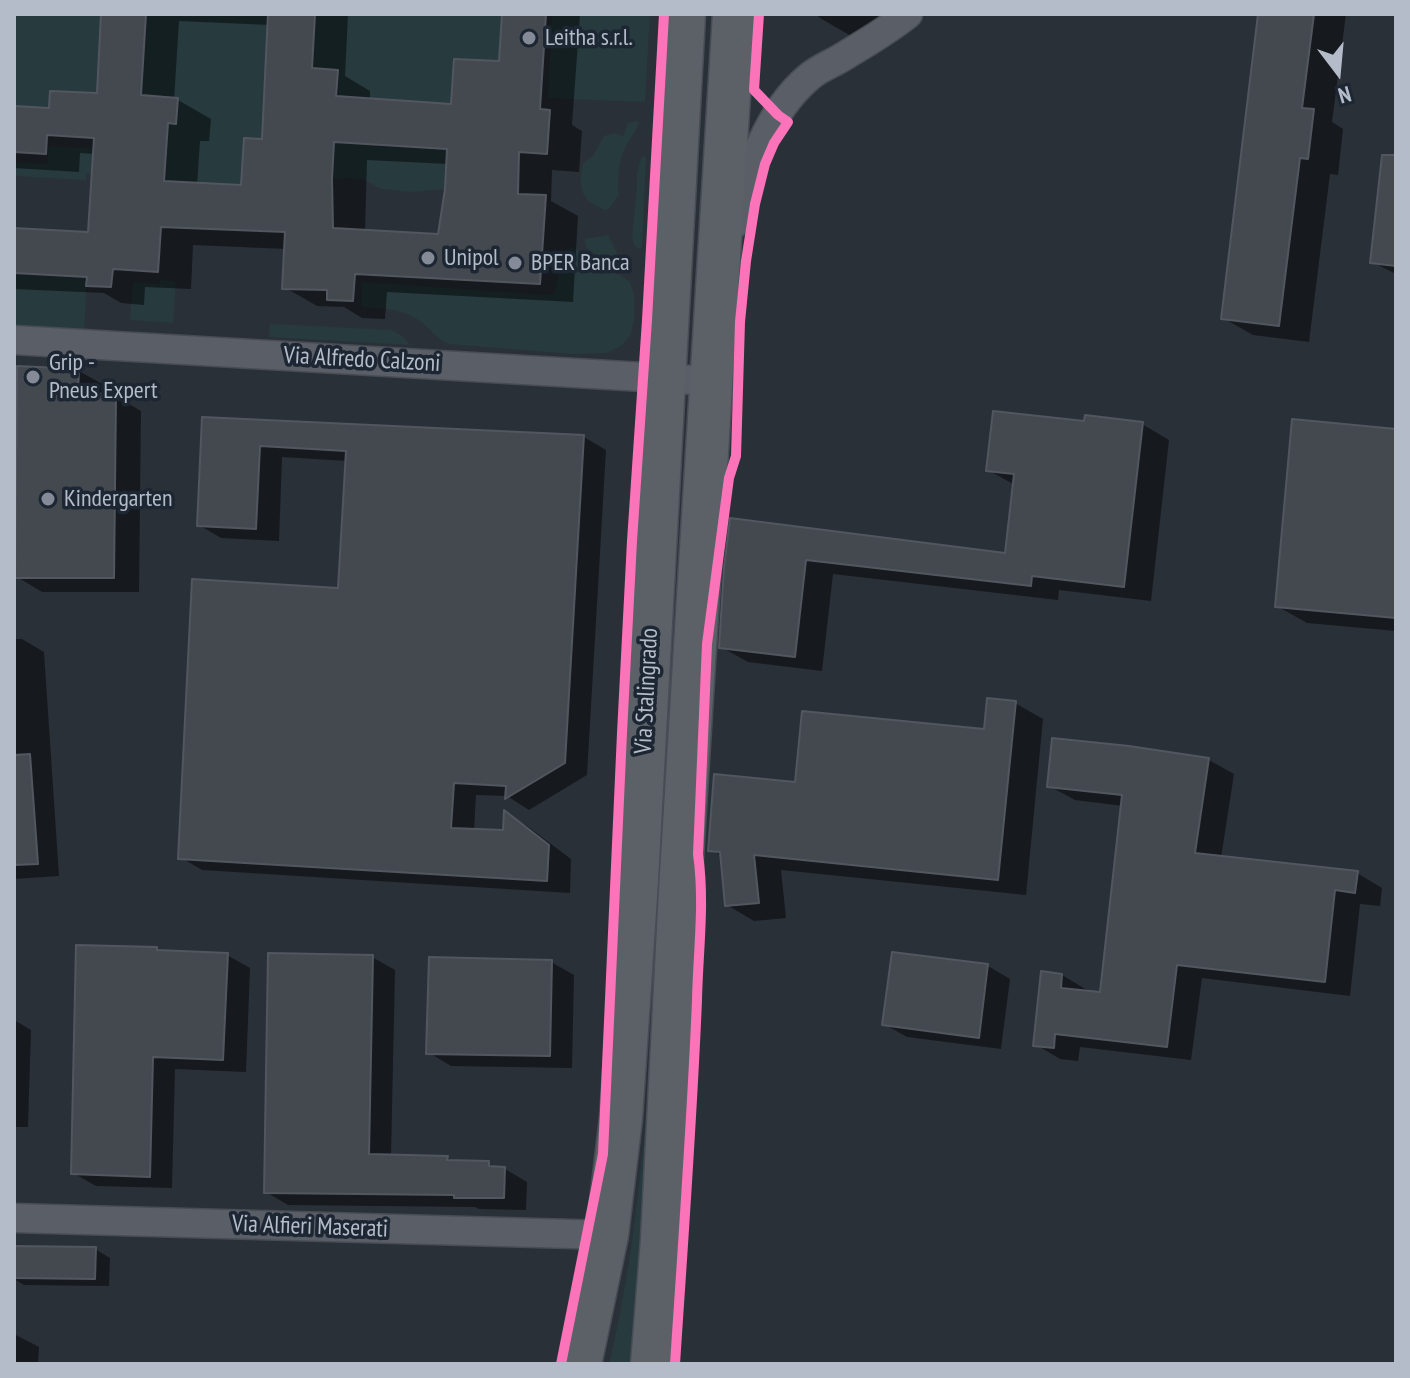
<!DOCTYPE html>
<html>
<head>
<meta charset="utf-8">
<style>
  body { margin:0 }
  #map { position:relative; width:1410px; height:1378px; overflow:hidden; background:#2a3038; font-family:"PT Sans Narrow",sans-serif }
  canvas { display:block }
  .frame { position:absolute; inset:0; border:16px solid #b4bcc9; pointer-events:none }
  .north { position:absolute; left:1298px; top:32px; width:80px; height:80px; -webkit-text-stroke:6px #1d2633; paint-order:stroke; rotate:164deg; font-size:22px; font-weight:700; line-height:32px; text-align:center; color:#b4bcc9 }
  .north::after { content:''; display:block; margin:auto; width:28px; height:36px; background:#b4bcc9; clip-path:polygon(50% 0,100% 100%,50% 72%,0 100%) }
</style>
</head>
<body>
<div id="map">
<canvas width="1410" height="1378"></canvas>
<div class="frame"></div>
<div class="north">N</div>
</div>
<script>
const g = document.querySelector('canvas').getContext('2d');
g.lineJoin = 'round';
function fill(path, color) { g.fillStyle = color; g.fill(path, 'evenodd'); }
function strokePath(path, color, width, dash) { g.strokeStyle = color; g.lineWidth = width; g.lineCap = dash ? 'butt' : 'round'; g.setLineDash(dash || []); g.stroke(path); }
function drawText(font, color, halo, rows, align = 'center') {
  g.font = font + ' "PT Sans Narrow",sans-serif'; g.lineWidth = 7; g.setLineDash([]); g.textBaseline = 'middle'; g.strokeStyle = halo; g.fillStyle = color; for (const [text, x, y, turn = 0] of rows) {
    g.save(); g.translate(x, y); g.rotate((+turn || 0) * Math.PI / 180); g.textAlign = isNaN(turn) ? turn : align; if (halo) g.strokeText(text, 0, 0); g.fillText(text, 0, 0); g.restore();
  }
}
const green = new Path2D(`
  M14,14H101L97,93L50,91L49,108L14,106Z
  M146,14H268L262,139L244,138L241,185L164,181L168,123H176L178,98L141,95Z
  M315,14H502L499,61L454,59L451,104L336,96L338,70L312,68Z
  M552,14H650L645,102L548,98Z
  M636,121L639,122C637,129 634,133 630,139C618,158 617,174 619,195L609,209L604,210L588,201L583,193L580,179L583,163L593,156L604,136L615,133L623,136L628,123Z
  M334,142L447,149L445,189L412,192L382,189L364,180L349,178L332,179Z
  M49,146L115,149L113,175L86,173V180L14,176V162L47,164Z
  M642,156L646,157V159L642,247L640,249L635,246L632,239L637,187V173Z
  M608,235L618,255L631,266L630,269L602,259L586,247L585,239Z
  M570,247L575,248L592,264L620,275L630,282L634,295V320L630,336L621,346L606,353L573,354L449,344C438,340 432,331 424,324C406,309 383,308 361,307L362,282L546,295L554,294L563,255Z
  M14,273L87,277L84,330L14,326Z
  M160,280L176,281L173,323L130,320L133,282L159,284Z
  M270,324L392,330L402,336L410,345L269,337Z
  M653,1034L635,1364H609C635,1256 644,1145 653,1034Z`);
const shadow = new Path2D(`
  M103,14H348L345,76L370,91V100L452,106L501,63L504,14H580L572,125L582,131L579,172L552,170L551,201L578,216L573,302L387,292L385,319L362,318L344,307L317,306L284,287L286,249L193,245L191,289L145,287L144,305L121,303L104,293L14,289V230L90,234L95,154L80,153L79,172L14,168V108L51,110L99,95ZM179,21L270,25L263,141L243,187L197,185L200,141H209L211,119L178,100H174ZM367,160L448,164L440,236L365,232Z
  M816,14H900L893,19L876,18L864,36H851L820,18Z
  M1260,14H1346L1332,122L1343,129L1338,175L1330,174L1309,342L1253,335L1223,318Z
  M1396,167V274L1372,262Z
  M20,368L79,371L104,385V396H115L141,411L139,592H42L17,577L18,435L14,434V393Z
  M204,419L584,437L606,450L587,775L529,810L507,796L476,795L474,831L505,832L506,814L527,826L571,859L570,893L202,870L180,857L340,590L347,461L282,457L279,541L221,538L199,525Z
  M1086,424H1142L1169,440L1151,601L1059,590L1058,600L833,574L822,671L748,662L721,647L732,520L1007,556L1015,485L988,470Z
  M1396,431V631L1307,623L1277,606Z
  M14,639H22L44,652L59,876L14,879Z
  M1015,703L1043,719L1026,895L781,870L786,918L754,921L727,905L722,856L710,849L797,784L986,731Z
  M1209,760L1234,774L1221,858L1357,873L1382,888L1380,906L1360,904L1350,996L1202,978L1191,1060L1080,1047L1078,1061L1060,1059L1035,1044L1062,975L1087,990V993L1102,994L1123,806L1075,800L1049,786Z
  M156,949L161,952L227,955L250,968L246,1072L175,1069L172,1188L96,1186L73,1173Z
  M372,957L395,970L391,1156L447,1158L456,1163H488L497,1169H505L527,1182L526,1210L479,1209L475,1207L288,1205L266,1192Z
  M551,962L574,975L572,1068L451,1066L428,1052Z
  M988,966L1010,979L1001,1049L907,1037L884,1024Z
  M14,1020L31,1030L28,1127H14Z
  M14,1248L95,1249L110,1258L109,1286L24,1285L14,1279Z
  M14,1334L39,1347L38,1364H14Z`);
const building = new Path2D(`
  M101,14H146L141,95L178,98L176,124L168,123L164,181L241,185L244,138L262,139L268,14H315L312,68L338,70L336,96L451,104L454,59L499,61L502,14H546L540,109L550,110L547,154L519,152L518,194L546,195L540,284L355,274L353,301L327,300V290L282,289L285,232L161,227L158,272L113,269L111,287L86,286L87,277L14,273V228L88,232L94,138L47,135L46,154L14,152V106L49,108L50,91L97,93ZM334,142L447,149L445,189L438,234L333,228L332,179Z
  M1258,14H1314L1302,108L1314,109L1308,159L1300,158L1279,326L1221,319Z
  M1382,155H1396V266L1370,263Z
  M17,366L79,369L78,393L116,394L114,578H15Z
  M993,411L1084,421L1085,415L1143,422L1124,587L1032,576L1031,586L806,560L795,657L719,648L724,568L730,518L1005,553L1014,474L986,471Z
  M202,417L584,435L565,763L505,799L506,786L454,783L451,828L503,830L504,810L549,845L547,881L178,859L192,579L338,588L346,451L260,446L256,529L197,526Z
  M1292,419L1396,429V618L1275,607Z
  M987,698L1016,701L998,880L754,855L759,903L725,906L720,852L708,851L714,774L795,782L802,711L984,729Z
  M1052,738L1129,746L1209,758L1195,853L1358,871L1355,893L1335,890L1325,982L1177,965L1167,1047L1055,1034L1054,1048L1033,1046L1041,971L1062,974L1061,988L1100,992L1122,795L1047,787Z
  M30,754L38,864L14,865V755Z
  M76,945L157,947V950L228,953L223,1060L153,1057L150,1177L71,1174Z
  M892,952L988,964L979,1038L882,1025Z
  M268,953L373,955L369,1154L448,1156L447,1160L489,1161V1166L505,1167L504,1198H454V1195L264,1193Z
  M429,957L552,960L550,1056L426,1054Z
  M14,1246L96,1247L95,1279L14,1278Z`);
const street = new Path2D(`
  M734,224C749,172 766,113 809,77C818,69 831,64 841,58C864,44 887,31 908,14
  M14,340L711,381
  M14,1218L607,1235`);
const primary = new Path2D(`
  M580,1364L607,1235L621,1118L637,881L684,14
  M652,1364L662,1240L680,890L734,14`);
const cycleway = new Path2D(`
  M561,1364L603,1154L622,733L632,541L647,320L664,14
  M675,1364C683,1243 692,1121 697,1000C698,951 705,903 698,854L707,644L729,478L736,456L740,322L746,261L755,204L765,164L774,143L788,122L778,115L754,90L759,14`);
const markers = [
  [529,38,8,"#848b96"],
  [428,258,8,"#848b96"],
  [515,263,8,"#848b96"],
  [33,377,8,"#848b96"],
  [48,499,8,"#848b96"]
];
const poiNames = [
  ["Leitha s.r.l.",545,38],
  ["Unipol",444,258],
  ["BPER Banca",531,263],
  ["Grip -",49,363],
  ["Pneus Expert",49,391],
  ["Kindergarten",64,499]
];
const streetNames = [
  ["Via Alfredo Calzoni",362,360,3],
  ["Via Stalingrado",647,691,-87],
  ["Via Alfieri Maserati",310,1227,2]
];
fill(green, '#273a3e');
fill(shadow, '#0007');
fill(building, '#444950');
strokePath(building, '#52575f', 2);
strokePath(street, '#484c53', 31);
strokePath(primary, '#484c55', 45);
strokePath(street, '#5a5e66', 28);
strokePath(primary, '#5c6168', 42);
strokePath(cycleway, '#fb73b8', 10);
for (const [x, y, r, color] of markers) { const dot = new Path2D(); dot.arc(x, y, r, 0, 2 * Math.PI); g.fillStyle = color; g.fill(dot); strokePath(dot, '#1d2633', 3); }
drawText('24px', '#b4bcc9', '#1d2633', poiNames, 'left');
drawText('24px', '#b4bcc9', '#1d2633', streetNames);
</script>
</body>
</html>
